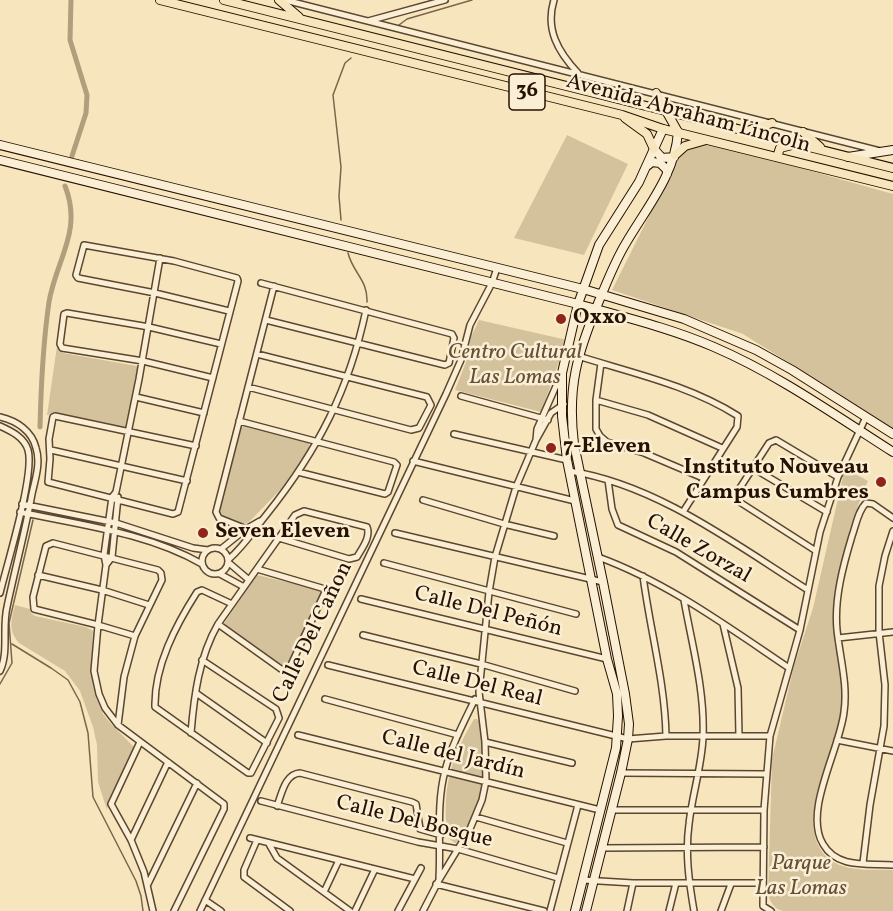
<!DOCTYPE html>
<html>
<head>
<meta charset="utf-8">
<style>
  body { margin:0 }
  canvas { display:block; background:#f7e6bd }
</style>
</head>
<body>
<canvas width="893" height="911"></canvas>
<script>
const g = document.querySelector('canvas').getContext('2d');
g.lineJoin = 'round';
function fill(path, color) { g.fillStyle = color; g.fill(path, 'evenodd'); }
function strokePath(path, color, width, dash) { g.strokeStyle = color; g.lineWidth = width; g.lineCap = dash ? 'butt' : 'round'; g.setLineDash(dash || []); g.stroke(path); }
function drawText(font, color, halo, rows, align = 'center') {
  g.font = font + ' Vollkorn,serif'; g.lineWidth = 5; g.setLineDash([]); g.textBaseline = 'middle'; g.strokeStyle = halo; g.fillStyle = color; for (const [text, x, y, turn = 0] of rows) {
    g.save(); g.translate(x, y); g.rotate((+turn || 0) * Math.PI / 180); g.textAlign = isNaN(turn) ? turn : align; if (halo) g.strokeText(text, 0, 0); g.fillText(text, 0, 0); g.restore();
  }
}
const green = new Path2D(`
  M567,135L628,164L584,255L514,238Z
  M686,136L893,194V428L743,334L612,290L677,160Z
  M479,320L567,340L541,412L455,390L466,362L471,337Z
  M57,346L63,353L137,366L139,370L128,426L120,427L54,414L47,415Z
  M243,426L308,442L310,447L281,489L249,522L244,524L221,518L218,512L240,429Z
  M845,468L868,481C849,523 832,590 834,636C834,648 839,660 841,672C843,685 842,700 841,713C836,755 797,810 821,850C836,874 870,869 893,870V911H783C774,909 770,902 768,894L772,759L794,666L813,608Z
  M257,575L321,590L322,594L288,666L283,667L223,625Z
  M15,605L30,609L31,613L35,616L86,627L93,631L91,673L95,695L103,714L111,724L134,747L109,799L107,810L98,782L97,745L93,727L80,691L65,671L19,643C8,630 11,620 15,605Z
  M474,719H477L480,722C481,739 485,757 484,774C484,799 472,821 460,842L455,843L448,838C441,792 450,759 474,719Z`);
const stream = new Path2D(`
  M399,25L407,19L472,0
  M341,220L339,196L341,167L333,95L345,63L351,58
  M348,253C353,273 368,280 367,302
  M12,644L51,668L68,680L80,702L88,733L93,797L136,881L141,896L143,911
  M0,684L12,663L9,623L33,520`);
const canal = new Path2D(`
  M71,0L70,40L87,95L86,113L72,156
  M40,427C41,386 43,343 49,302C56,260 83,231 65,186`);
const street = new Path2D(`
  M285,0L880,151
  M554,0C545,29 558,52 578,73
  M368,21L445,0
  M160,258L139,379L116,492L112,497L104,555L106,565L98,625L94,671L99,694L105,708L118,725L224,804V809L174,911
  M261,283L452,334L454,338L449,363L445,365L266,320
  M578,356C632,373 689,385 738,416L737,427L683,512
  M601,363L596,400V429L600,436L607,442L644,453L703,478
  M213,378L143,361L62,348L60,344L64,314L67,313L149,327L221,344
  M248,387L411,430L419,428L431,405L427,397L257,354
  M461,396L548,420
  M136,397L204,413
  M596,400L648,415L722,448
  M0,417C17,421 32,431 36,448C41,463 35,480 32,494C25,532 15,569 7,607C2,628 9,652 0,671
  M239,421L394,462L397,465L388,492L385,494L298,472
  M0,426C11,431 24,437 28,450C35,474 7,564 0,593
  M454,434L567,460
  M536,440L551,413L564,404
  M196,446L55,416L53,417L49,439L50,459L48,482L173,514L178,512L238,281L237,278L174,261L84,245L76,275L78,278L155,293L229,311
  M51,450L187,481
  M413,461L575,501
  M753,468L827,512
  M569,471C656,484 735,544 808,590
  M608,480L612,509L618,525L676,552L800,630
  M423,500L504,524L554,536
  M22,504L116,523L193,548L208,550
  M20,512C81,525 148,533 202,564
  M893,518L873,504L866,503C858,511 856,525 852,536C843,566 834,599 837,630C840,658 848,685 844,712C840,749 803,811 823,844C837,869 868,863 893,865
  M254,532L219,518L216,512L274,286
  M395,533L603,582
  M202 561a13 13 0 1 1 26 0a13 13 0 1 1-26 0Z
  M221,549L246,529L260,521
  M816,551L738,501L736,494L769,443L776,440L838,477
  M598,557C667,582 728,627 789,668
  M229,559C244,546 254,530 267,514C318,450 349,390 366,310
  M229,563L249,580
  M384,563L576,614
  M106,565L112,557L118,497
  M220,574L244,587
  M38,575L102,590L149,605
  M643,576C650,630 665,682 666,736
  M361,599L607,659
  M684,600C692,645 705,691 703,737C702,766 692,795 689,824C685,853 689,882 694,911
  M218,624L281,669L286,670L290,667L325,592V589L257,569
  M723,624L738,688L739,736
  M363,635L481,664L575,691
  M838,638L893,632
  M202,660L276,709L279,718L251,773H248L155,707C154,666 176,625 197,592L202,590L232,604
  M328,665L628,739L666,736H770
  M196,693L267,743
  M325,699L458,735
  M118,725L124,677L135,636L162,580L161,573L158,570L53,543L46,546L33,597L34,609L98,625L135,636
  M191,733C194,696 199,657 218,624L295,515L304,511L367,527C371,537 362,548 357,557L349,559L279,538
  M298,735L600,810
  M837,740L893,751
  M140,742L111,804L131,840L144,872L153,911
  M485,742L572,763
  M621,773L766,774
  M261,801L418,842L458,849L558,878
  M277,806C282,793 285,774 300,773L412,802L416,804L420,829L441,835
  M611,810H764
  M476,817L567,843
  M250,838L415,879
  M131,840L168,762
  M257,840L244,870V877L290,911
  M269,844L277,858L350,911
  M601,848L764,847
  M863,863L870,805L884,726L885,685L879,632V586L885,556L893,531
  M439,878C441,844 436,804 445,771C451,746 464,722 475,699
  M583,880L633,883H762
  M148,884L197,783
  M436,884L544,911
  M324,892L339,860
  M205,900L221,911
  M200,911L446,394L461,360L470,325L492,283L497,268
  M355,911L375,869
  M398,911L421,868
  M423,911L439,880L470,829L482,800L486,781L485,742L479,692L489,592L495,557L516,487L536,440L537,429L560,377
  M550,911L578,805
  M627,911L633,883
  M669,911L676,883
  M721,911L731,884
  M771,911L763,906L764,810L770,736L800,630L820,532L838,477L866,417`);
const secondary = new Path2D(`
  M0,145L583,289L684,319L756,350L792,370L893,434
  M654,149L662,158L674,157
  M848,157L893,150
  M0,160L578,304C624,317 670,328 714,347C777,374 835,415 893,452
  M647,166L652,162L660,163L667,170V174
  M575,911L616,748L618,716L617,694L607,659L567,460L562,416V373L578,304L599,245L639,182L663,129
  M586,911L621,773L628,739L629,724L625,694L603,582L574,444C567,387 577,354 599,301C607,282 615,261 626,243C647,207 675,175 678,132`);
const primary = new Path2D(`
  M160,0L622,115L663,129L893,186
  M224,0L893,168
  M279,0L299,17
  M656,93L678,132
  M625,118L647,134L654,149
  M750,130L772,123
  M803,132L820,147
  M675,155L685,146L706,140
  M777,157L780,148L796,144`);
const markers = [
  [561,319,6,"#8f2418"],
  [551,448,6,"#8f2418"],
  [881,482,6,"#8f2418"],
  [203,533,6,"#8f2418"]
];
const shields = [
  [527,92,36]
];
const shieldNames = [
  ["36",527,92]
];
const streetNames = [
  ["Avenida Abraham Lincoln",688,115,15],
  ["Calle Zorzal",698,550,30],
  ["Calle Del Peñón",488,613,14],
  ["Calle Del Cañon",314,633,-64],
  ["Calle Del Real",477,685,14],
  ["Calle del Jardín",453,756,14],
  ["Calle Del Bosque",414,823,14]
];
const poiNames = [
  ["Oxxo",573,319],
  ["7-Eleven",563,448],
  ["Instituto Nouveau",869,469,"right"],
  ["Campus Cumbres",869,494,"right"],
  ["Seven Eleven",215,533]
];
const parkNames = [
  ["Centro Cultural",515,354],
  ["Las Lomas",515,379],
  ["Parque",801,865],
  ["Las Lomas",801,890]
];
fill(green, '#d4c29d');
strokePath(stream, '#79664b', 1.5);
strokePath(canal, '#b09e7d', 5);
strokePath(street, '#5b462f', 8);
strokePath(secondary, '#271100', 10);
strokePath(primary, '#271100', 10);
strokePath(street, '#faefd4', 5);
strokePath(secondary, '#faefd4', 8);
strokePath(primary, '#f7e6bd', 8);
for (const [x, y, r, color] of markers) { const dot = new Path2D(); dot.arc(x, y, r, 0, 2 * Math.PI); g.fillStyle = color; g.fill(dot); strokePath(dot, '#faefd4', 2); }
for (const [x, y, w] of shields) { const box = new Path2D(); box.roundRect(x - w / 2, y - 18, w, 36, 4.5); g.fillStyle = '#faefd4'; g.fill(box); strokePath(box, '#271100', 1.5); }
drawText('bold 21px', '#271100', null, shieldNames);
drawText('22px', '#271100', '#faefd4', streetNames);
drawText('bold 22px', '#271100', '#faefd4', poiNames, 'left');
drawText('italic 22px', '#644f37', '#faefd4', parkNames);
</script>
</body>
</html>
